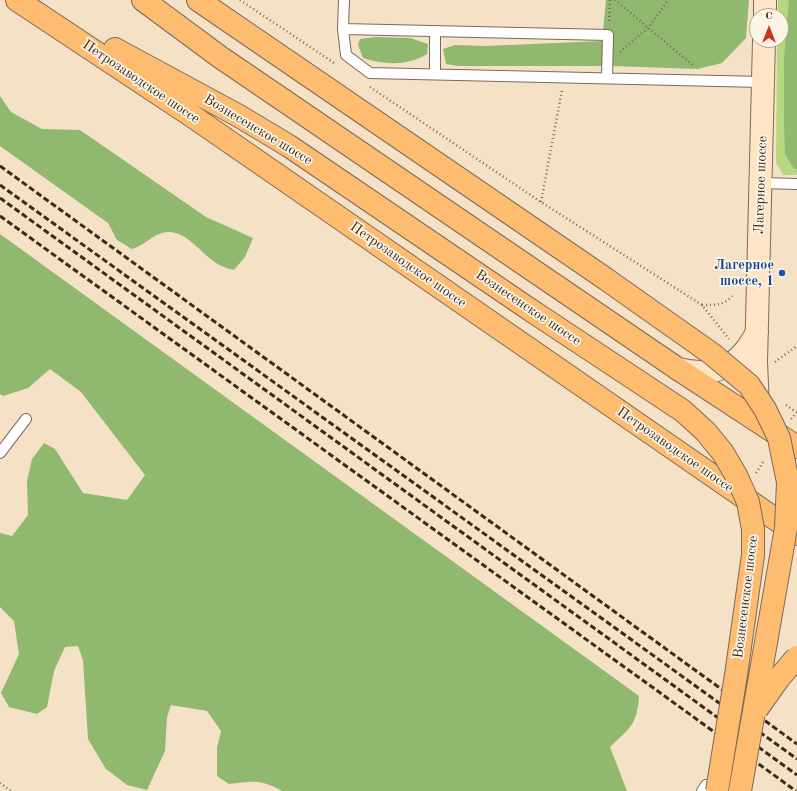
<!DOCTYPE html>
<html>
<head>
<meta charset="utf-8">
<style>
  body { margin:0 }
  #map { position:relative; width:797px; height:791px; overflow:hidden; background:#f5e1c6; font-family:"Old Standard TT",serif }
  canvas { display:block }
  .north { position:absolute; left:749px; top:8px; width:40px; height:40px; box-sizing:border-box; background:#fcf5e5; border:1px solid #afa495; border-radius:50%; rotate:0deg; font-size:11px; font-weight:700; line-height:16px; text-align:center; color:#3b2a1e }
  .north::after { content:''; display:block; margin:auto; width:14px; height:18px; background:#c8321e; clip-path:polygon(50% 0,100% 100%,50% 72%,0 100%) }
</style>
</head>
<body>
<div id="map">
<canvas width="797" height="791"></canvas>
<div class="north">С</div>
</div>
<script>
const g = document.querySelector('canvas').getContext('2d');
g.lineJoin = 'round';
function fill(path, color) { g.fillStyle = color; g.fill(path, 'evenodd'); }
function strokePath(path, color, width, dash) { g.strokeStyle = color; g.lineWidth = width; g.lineCap = dash ? 'butt' : 'round'; g.setLineDash(dash || []); g.stroke(path); }
function drawText(font, color, halo, rows, align = 'center') {
  g.font = font + ' "Old Standard TT",serif'; g.lineWidth = 3.5; g.setLineDash([]); g.textBaseline = 'middle'; g.strokeStyle = halo; g.fillStyle = color; for (const [text, x, y, turn = 0] of rows) {
    g.save(); g.translate(x, y); g.rotate((+turn || 0) * Math.PI / 180); g.textAlign = isNaN(turn) ? turn : align; if (halo) g.strokeText(text, 0, 0); g.fillText(text, 0, 0); g.restore();
  }
}
const green = new Path2D(`
  M778,0H797V175H783L776,163L777,40H781V16H778Z`);
const forest = new Path2D(`
  M606,0H749L746,38L722,63L698,69L613,66H458L446,64L443,49L455,45L486,46L602,41Z
  M789,0H797V169H794L785,154L784,122V59Z
  M375,37L410,38L428,44L427,54C408,66 384,65 363,58L358,45L360,39Z
  M0,96L11,112L42,129L80,130L206,217L253,238L245,257L234,270C230,269 225,268 222,266C204,259 189,231 168,232C153,233 146,245 132,249L117,240L108,223L0,146Z
  M0,234L639,696C637,725 630,728 610,747L627,791H282C261,779 253,781 229,784L217,776V748L221,731L207,711L171,705L167,717L165,751L147,790L127,785L106,769L88,739L83,660L78,646L65,647L54,671L47,707L37,714L9,707L1,693L19,654L14,621L0,607V533L12,536L28,515L27,481L32,459L44,443L55,449L83,493L127,500L145,475L81,392L50,369L28,388L3,396L0,394Z`);
const path = new Path2D(`
  M240,0L334,63
  M615,0L694,66
  M609,21L610,0
  M620,52L648,28L668,0
  M370,87L541,202L702,305L729,339
  M541,202L562,90
  M702,305C715,305 723,306 732,296
  M775,362L797,346
  M786,405L796,412
  M791,419L797,412
  M756,473L763,462
  M0,783L11,791`);
const lane = new Path2D(`
  M344,0L343,29L346,55L370,73L763,82
  M343,29L608,35L607,78
  M435,74V32
  M761,183L797,184
  M0,453L26,419
  M702,791L706,785`);
const secondary = new Path2D(`
  M765,16V0
  M678,369C716,378 739,367 757,332
  M758,407L756,362L764,40`);
const primary = new Path2D(`
  M17,0L192,116L797,534
  M143,0L220,57L678,369L797,447
  M198,0L603,277
  M115,49L239,116L289,146L532,311`);
const rail = new Path2D(`
  M0,166L797,744
  M0,185L797,759
  M0,198L797,775
  M0,216L796,791`);
const primaryBridge = new Path2D(`
  M603,277L712,354L749,385L765,409L779,438L788,482L786,528L740,791
  M532,311L683,411L706,432L723,453L736,475L748,502L753,529V555L736,675L717,791
  M757,709L779,678L797,657`);
const markers = [
  [782,273,4,"#1a4fb4"]
];
const streetNames = [
  ["Петрозаводское шоссе",141,82,34],
  ["Вознесенское шоссе",258,130,31],
  ["Лагерное шоссе",761,185,-88],
  ["Петрозаводское шоссе",408,265,35],
  ["Вознесенское шоссе",528,308,34],
  ["Петрозаводское шоссе",675,450,35],
  ["Вознесенское шоссе",746,597,-83]
];
const transitNames = [
  ["Лагерное",774,265],
  ["шоссе, 1",774,281]
];
fill(green, '#b5d881');
fill(forest, '#90b86f');
strokePath(lane, '#7c6a59', 12);
strokePath(secondary, '#7c6a59', 24);
strokePath(primary, '#7c6a59', 24);
strokePath(path, '#7c6a59', 2.5, [1, 3]);
strokePath(lane, '#fff', 10);
strokePath(secondary, '#ffe4c6', 22);
strokePath(primary, '#febc70', 22);
strokePath(rail, '#3b2a1e', 3, [6, 3]);
strokePath(primaryBridge, '#7c6a59', 24, []);
strokePath(primaryBridge, '#febc70', 22);
for (const [x, y, r, color] of markers) { const dot = new Path2D(); dot.arc(x, y, r, 0, 2 * Math.PI); g.fillStyle = color; g.fill(dot); strokePath(dot, '#fcf5e5', 1.5); }
drawText('14px', '#3b2a1e', '#fcf5e5', streetNames);
drawText('bold 14px', '#164399', '#fcf5e5', transitNames, 'right');
</script>
</body>
</html>
